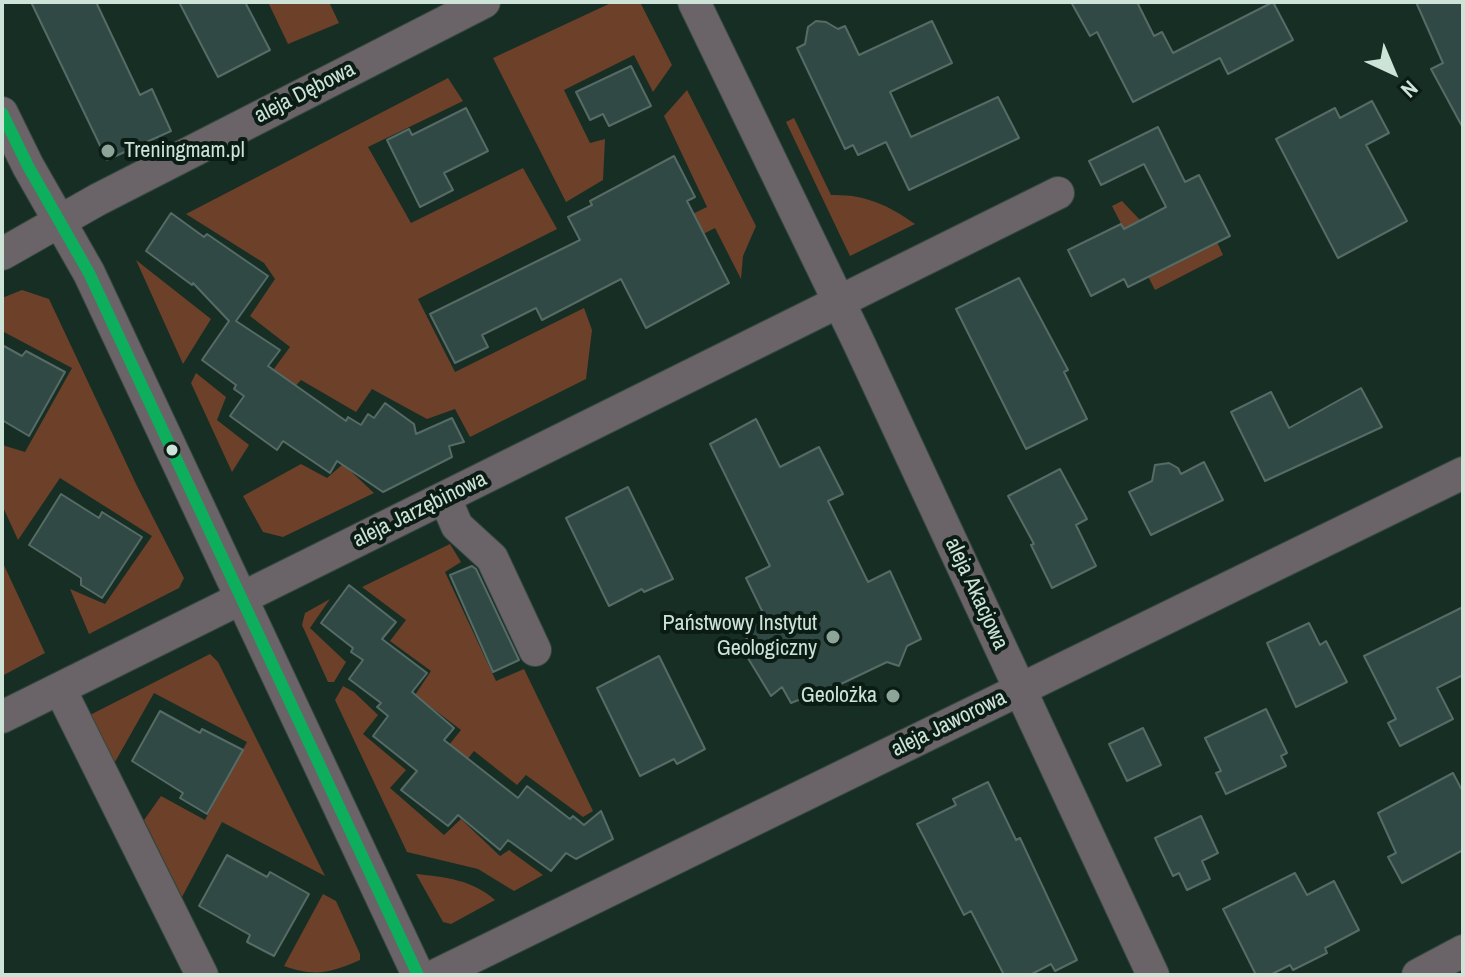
<!DOCTYPE html>
<html>
<head>
<meta charset="utf-8">
<style>
  body { margin:0 }
  #map { position:relative; width:1465px; height:977px; overflow:hidden; background:#172e25; font-family:"Archivo Narrow",sans-serif }
  canvas { display:block }
  .frame { position:absolute; inset:0; border:4px solid #cde3d8; pointer-events:none }
  .north { position:absolute; left:1353px; top:32px; width:80px; height:80px; -webkit-text-stroke:6px #0a1c14; paint-order:stroke; rotate:136deg; font-size:22px; font-weight:700; line-height:32px; text-align:center; color:#cde3d8 }
  .north::after { content:''; display:block; margin:auto; width:28px; height:36px; background:#cde3d8; clip-path:polygon(50% 0,100% 100%,50% 72%,0 100%) }
</style>
</head>
<body>
<div id="map">
<canvas width="1465" height="977"></canvas>
<div class="frame"></div>
<div class="north">N</div>
</div>
<script>
const g = document.querySelector('canvas').getContext('2d');
g.lineJoin = 'round';
function fill(path, color) { g.fillStyle = color; g.fill(path, 'evenodd'); }
function strokePath(path, color, width, dash) { g.strokeStyle = color; g.lineWidth = width; g.lineCap = dash ? 'butt' : 'round'; g.setLineDash(dash || []); g.stroke(path); }
function drawText(font, color, halo, rows, align = 'center') {
  g.font = font + ' "Archivo Narrow",sans-serif'; g.lineWidth = 8; g.setLineDash([]); g.textBaseline = 'middle'; g.strokeStyle = halo; g.fillStyle = color; for (const [text, x, y, turn = 0] of rows) {
    g.save(); g.translate(x, y); g.rotate((+turn || 0) * Math.PI / 180); g.textAlign = isNaN(turn) ? turn : align; if (halo) g.strokeText(text, 0, 0); g.fillText(text, 0, 0); g.restore();
  }
}
const green = new Path2D(`
  M268,2H329L339,23L288,44Z
  M613,2L641,4L672,65L653,92L634,55L564,90L590,143L605,139L603,180L566,202L493,58Z
  M448,78L463,101L368,147L411,223L523,168L557,229L418,299L455,372L584,308L592,330L586,379L470,437L455,409L427,419L372,389L356,412L301,380L290,392L268,377L290,347L250,316L275,279L264,263L186,214Z
  M687,90L756,226L743,256L741,279L715,228L614,279L603,257L707,207L664,116Z
  M794,118L831,195C865,194 888,205 915,224L850,256L786,122Z
  M1122,201L1140,220L1166,269L1217,242L1223,255L1155,290L1112,206Z
  M136,260L211,319L183,364Z
  M22,290L49,299L137,486L184,578L179,588L89,634L70,589L105,604L152,536L60,478L18,540L2,505V445L25,452L72,368L2,331V298Z
  M196,373L226,397L217,420L249,445L232,472L191,383Z
  M301,464L327,478L343,464L374,493L283,537L263,532L243,496Z
  M450,544L461,562L445,572L496,681L524,669L593,811L583,817L526,775L517,785L474,751L462,766L445,750L461,730L415,695L431,671L390,641L406,620L362,587Z
  M2,561L45,653L2,676Z
  M330,599L310,628L346,662L334,682H328L302,625L305,613Z
  M210,654L218,662L325,876L222,822L182,897L144,820L161,796L205,820L247,742L154,693L111,769L84,718Z
  M343,686L354,692L378,715L363,734L406,770L390,788L444,835L461,819L500,856L509,850L543,875L514,891L478,869L407,852L335,700Z
  M416,874C445,877 473,880 495,900L451,924L443,922Z
  M323,894L336,901L360,954V960C331,973 314,977 284,966Z`);
const building = new Path2D(`
  M31,2H96L140,95L152,89L171,131L107,160Z
  M179,2H245L270,50L218,77Z
  M1071,2H1137L1154,36L1162,32L1173,53L1273,2L1293,40L1228,74L1220,58L1133,102L1097,32L1090,36Z
  M1416,2H1463V128L1431,69L1443,63Z
  M816,21L826,22L838,29L845,26L859,55L932,21L952,63L890,92L911,137L998,97L1019,138L909,190L886,142L858,155L853,145L845,149L797,48L805,44L808,27Z
  M631,66L651,106L609,126L603,114L590,120L576,92Z
  M1372,101L1389,133L1366,145L1407,221L1338,258L1276,139L1335,108L1340,118Z
  M466,108L488,151L444,173L453,190L420,207L387,140L409,129L412,135Z
  M1158,127L1185,182L1199,175L1230,236L1128,287L1124,279L1091,296L1068,250L1121,224L1124,229L1166,207L1144,164L1101,185L1089,161Z
  M674,156L695,197L687,201L729,283L646,328L621,279L542,320L536,308L482,335L488,347L455,363L430,314L580,240L568,217L592,205L590,201Z
  M171,213L204,237L207,234L268,276L236,321L280,350L268,366L346,421L348,417L361,425L368,414L374,418L385,403L414,424L416,434L452,418L464,442L449,446L452,457L383,492L337,461L330,473L283,441L277,450L230,416L244,396L234,389L236,385L202,360L229,321L193,283L192,285L146,251Z
  M1019,278L1068,370L1064,372L1087,419L1026,449L956,309Z
  M2,345L22,356L26,351L65,372L29,436L2,420Z
  M1361,388L1382,427L1265,481L1231,412L1271,392L1289,428Z
  M756,419L780,467L819,447L843,494L828,501L868,582L890,571L921,639L907,646L899,666L887,662L822,693L818,704L801,699L791,703L782,687L771,696L743,650L747,639L743,633L766,619L746,578L770,566L710,444Z
  M1204,462L1223,500L1151,535L1129,492L1152,481L1155,465L1169,463L1178,468L1181,474Z
  M1060,469L1087,519L1076,525L1096,566L1052,588L1031,545L1034,544L1008,496Z
  M628,487L673,579L644,592L642,589L609,606L566,518Z
  M61,494L99,518L102,512L142,537L102,598L81,585V578L29,545Z
  M472,566L476,569L519,660L493,672L450,575Z
  M349,585L396,622L382,639L427,673L412,692L454,728L444,740L518,798L527,786L570,819L573,816L584,825L601,811L613,839L576,859L566,853L551,871L508,840L500,850L458,815L448,826L401,790L417,771L373,736L388,716L377,707L381,703L349,679L363,660L351,652L353,648L321,623Z
  M1463,607V675L1437,688L1453,719L1400,746L1388,723L1396,719L1364,656Z
  M1309,623L1320,645L1326,641L1347,682L1296,707L1267,643Z
  M659,656L705,749L677,764L674,759L640,776L597,688Z
  M1266,709L1287,753L1281,756L1286,766L1226,794L1216,773L1221,771L1205,738Z
  M160,711L200,733L202,729L243,750L207,814L180,798L183,793L132,761Z
  M1143,728L1161,765L1127,781L1109,744Z
  M1453,773L1463,792V850L1402,883L1388,857L1396,853L1378,813Z
  M988,782L1016,840L1020,838L1077,960L1055,971L1051,964L1030,975H1004L971,911L964,915L917,824L956,805L953,799Z
  M1201,816L1218,853L1202,861L1210,879L1187,890L1179,873L1173,876L1155,838Z
  M227,855L267,877L270,872L309,894L274,956L247,942L250,935L199,906Z
  M1295,873L1307,895L1334,881L1359,930L1325,948L1327,953L1293,970L1290,965L1270,975H1256L1223,909Z`);
const minor = new Path2D(`
  M694,2L857,339L1153,975
  M2,113L28,166L89,273L418,975
  M2,254L97,200L484,2
  M445,498L457,526L492,558L535,650
  M60,689L202,975
  M2,717L1058,193
  M436,975L1463,473
  M1418,975L1463,951`);
const bus1 = new Path2D(`
  M2,113L28,166L89,273L418,975`);
const markers = [
  [108,151,8,"#8da499"],
  [172,450,7,"#cde3d8"],
  [833,637,8,"#8da499"],
  [893,696,8,"#8da499"]
];
const streetNames = [
  ["aleja Dębowa",305,93,-27],
  ["aleja Jarzębinowa",420,510,-26],
  ["aleja Akacjowa",976,594,65],
  ["aleja Jaworowa",949,724,-26]
];
const poiNames = [
  ["Treningmam.pl",124,151,"left"],
  ["Państwowy Instytut",817,624],
  ["Geologiczny",817,649],
  ["Geolożka",877,696]
];
fill(green, '#6c4029');
fill(building, '#304944');
strokePath(building, '#576b66', 2);
strokePath(minor, '#364941', 34);
strokePath(minor, '#6a6368', 32);
strokePath(bus1, '#0daf5c', 12);
for (const [x, y, r, color] of markers) { const dot = new Path2D(); dot.arc(x, y, r, 0, 2 * Math.PI); g.fillStyle = color; g.fill(dot); strokePath(dot, '#0a1c14', 3); }
drawText('22px', '#cde3d8', '#0a1c14', streetNames);
drawText('22px', '#cde3d8', '#0a1c14', poiNames, 'right');
</script>
</body>
</html>
